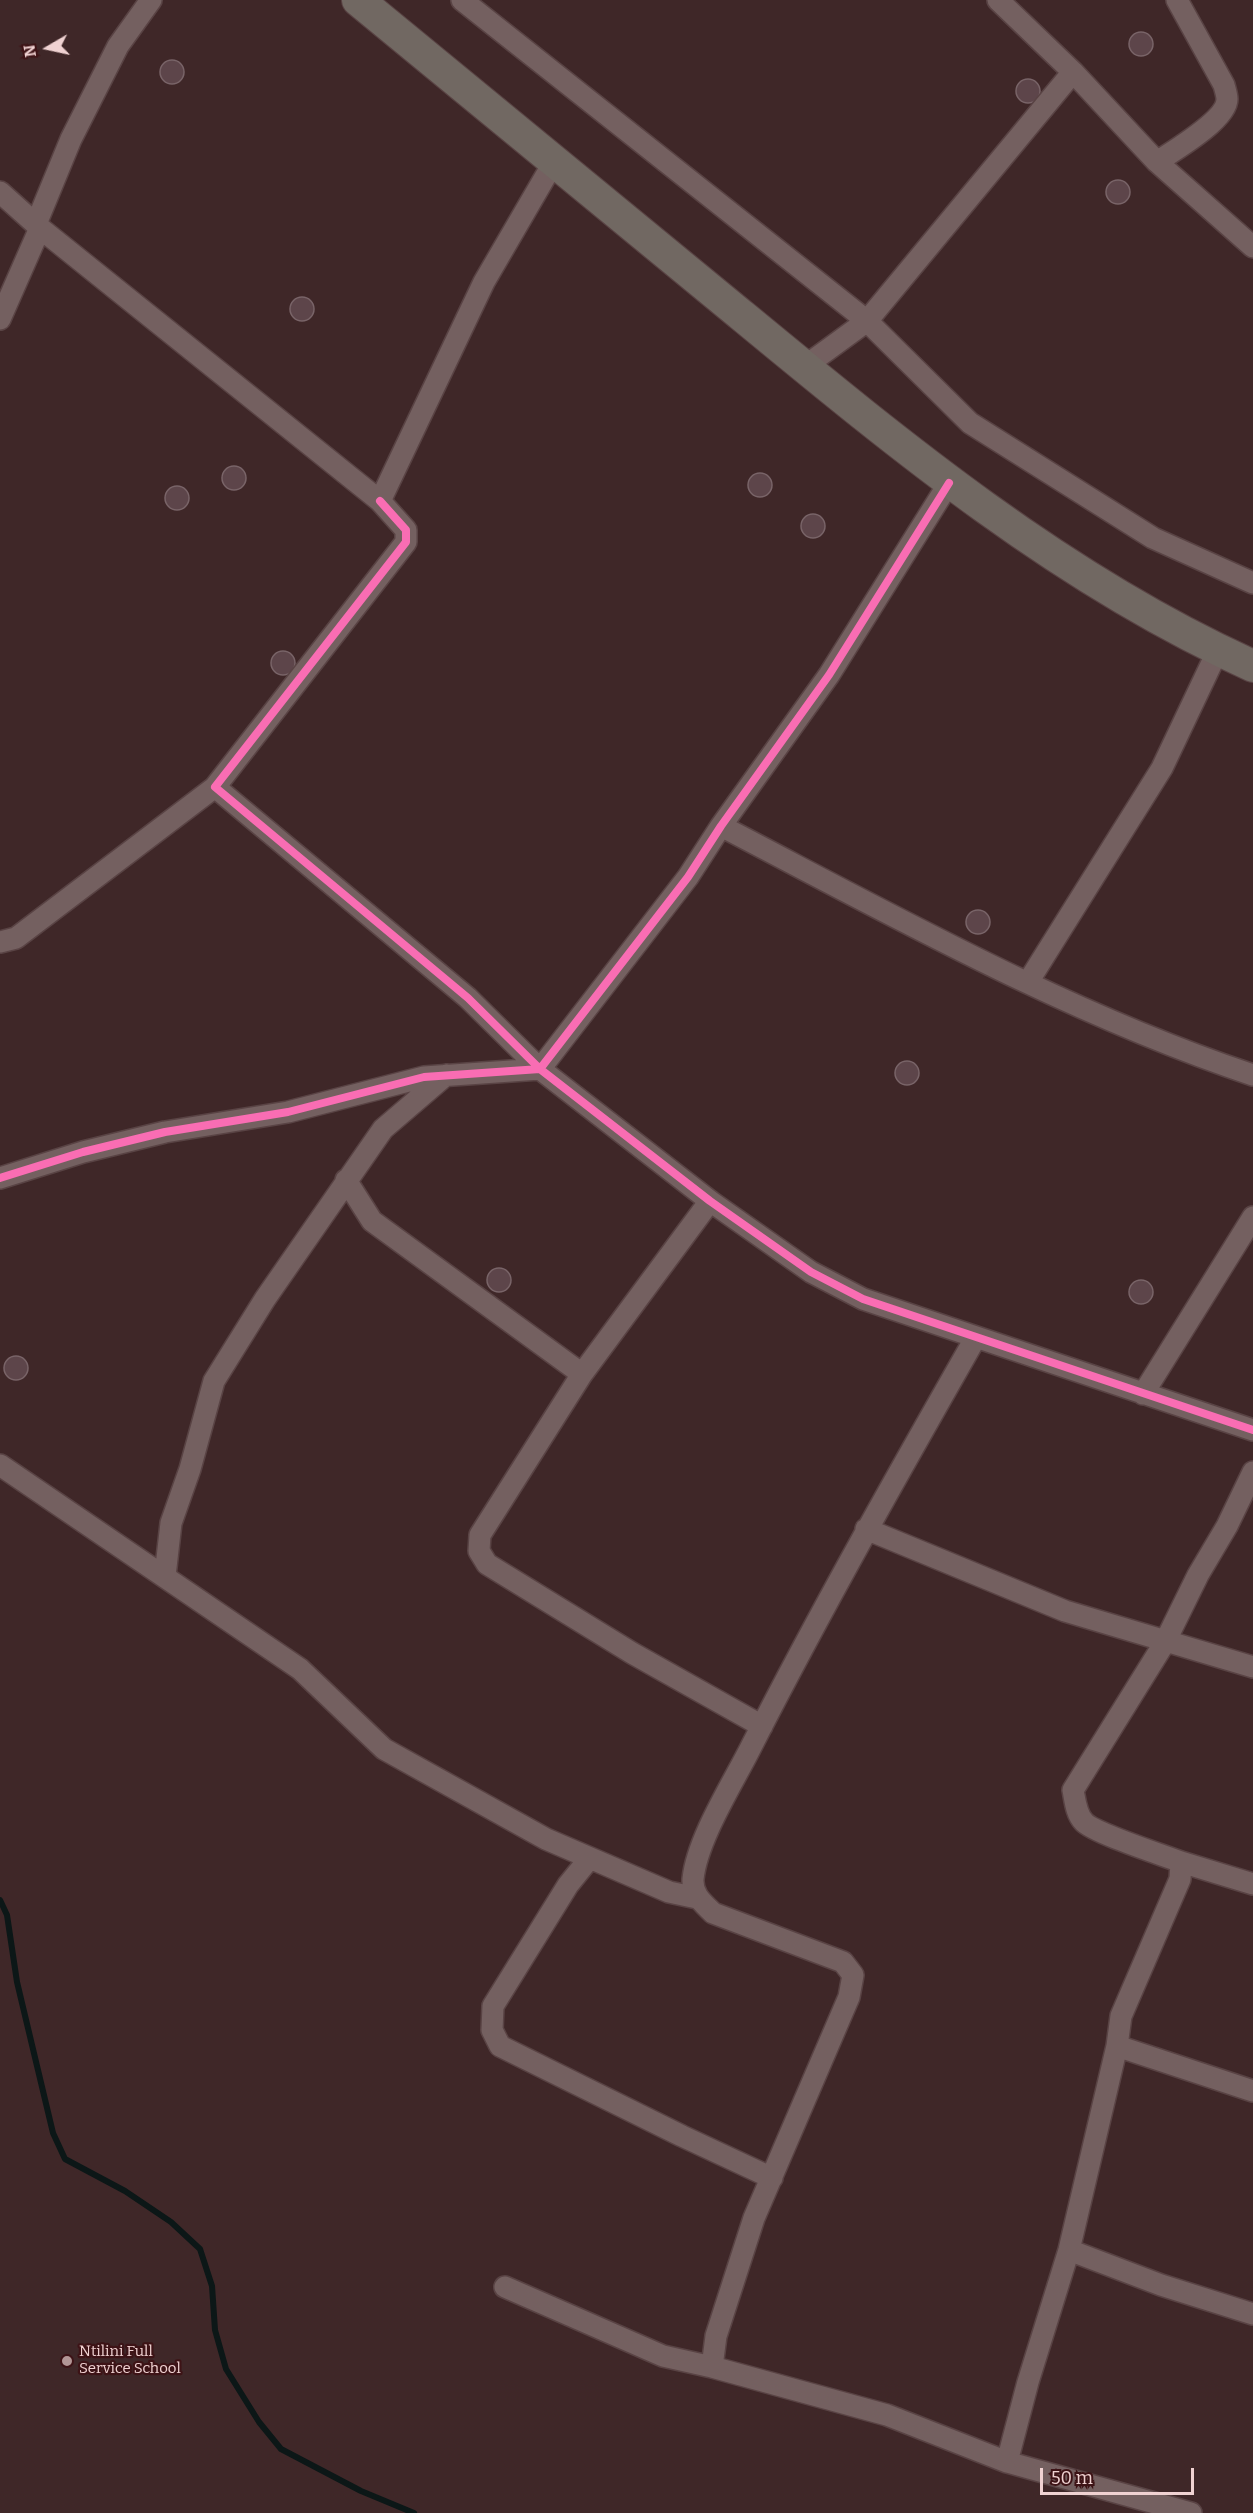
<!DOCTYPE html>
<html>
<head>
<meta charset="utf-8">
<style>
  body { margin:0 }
  #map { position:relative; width:1253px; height:2513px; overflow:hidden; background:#3f2728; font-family:Bitter,serif }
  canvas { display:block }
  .north { position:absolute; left:18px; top:18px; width:60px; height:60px; -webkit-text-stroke:4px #3d1316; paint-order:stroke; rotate:261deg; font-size:16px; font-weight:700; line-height:24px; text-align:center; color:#f0d2d2 }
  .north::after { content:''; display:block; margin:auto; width:21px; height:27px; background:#f0d2d2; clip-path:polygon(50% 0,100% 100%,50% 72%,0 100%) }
  .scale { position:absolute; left:1040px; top:2468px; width:154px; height:27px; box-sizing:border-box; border:3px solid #f0d2d2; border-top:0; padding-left:8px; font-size:18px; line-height:21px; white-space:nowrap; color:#f0d2d2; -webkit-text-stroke:4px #3d1316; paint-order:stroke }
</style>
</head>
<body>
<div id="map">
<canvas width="1253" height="2513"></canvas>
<div class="north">N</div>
<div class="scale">50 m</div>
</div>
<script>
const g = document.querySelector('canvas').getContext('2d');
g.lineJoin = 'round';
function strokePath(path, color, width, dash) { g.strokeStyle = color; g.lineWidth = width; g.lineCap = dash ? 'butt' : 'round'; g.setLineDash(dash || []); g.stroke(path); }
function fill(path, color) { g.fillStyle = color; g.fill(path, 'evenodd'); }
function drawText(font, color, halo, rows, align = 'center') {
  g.font = font + ' Bitter,serif'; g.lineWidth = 4.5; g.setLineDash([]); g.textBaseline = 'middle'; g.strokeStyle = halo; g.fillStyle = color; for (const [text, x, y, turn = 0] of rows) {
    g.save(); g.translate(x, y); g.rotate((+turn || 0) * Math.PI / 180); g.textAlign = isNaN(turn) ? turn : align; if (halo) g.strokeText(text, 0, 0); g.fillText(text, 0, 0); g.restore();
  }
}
const stream = new Path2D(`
  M0,1900L7,1915L17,1982L53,2133L65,2159L125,2191L171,2222L200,2249L212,2286L215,2330L226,2369L259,2422L281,2449L361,2491L414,2513`);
const building = new Path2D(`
  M1129 44a12 12 0 1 1 24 0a12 12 0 1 1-24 0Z
  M160 72a12 12 0 1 1 24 0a12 12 0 1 1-24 0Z
  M1016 91a12 12 0 1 1 24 0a12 12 0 1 1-24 0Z
  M1106 192a12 12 0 1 1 24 0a12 12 0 1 1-24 0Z
  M290 309a12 12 0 1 1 24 0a12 12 0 1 1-24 0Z
  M222 478a12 12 0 1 1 24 0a12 12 0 1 1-24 0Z
  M748 485a12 12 0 1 1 24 0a12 12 0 1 1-24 0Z
  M165 498a12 12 0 1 1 24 0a12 12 0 1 1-24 0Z
  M801 526a12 12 0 1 1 24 0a12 12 0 1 1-24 0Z
  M271 663a12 12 0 1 1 24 0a12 12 0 1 1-24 0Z
  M966 922a12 12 0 1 1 24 0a12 12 0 1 1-24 0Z
  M895 1073a12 12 0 1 1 24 0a12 12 0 1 1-24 0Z
  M487 1280a12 12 0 1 1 24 0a12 12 0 1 1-24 0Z
  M1129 1292a12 12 0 1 1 24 0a12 12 0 1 1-24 0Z
  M4 1368a12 12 0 1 1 24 0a12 12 0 1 1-24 0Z`);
const minor = new Path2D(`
  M462,0L867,321L970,423L1153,538L1253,583
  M998,0L1073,72L1157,162L1253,247
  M1157,162C1173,151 1227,120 1227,99C1227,95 1225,89 1224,85L1177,0
  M0,192L40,228L380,501L484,282L555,160
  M36,224L71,139L118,46L151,0
  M0,319L40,228
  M804,367L867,321L1073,72
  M380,501L406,530V542L215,787L468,998L540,1069L710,1201L811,1272L863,1299L1253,1430
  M721,826C894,916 1067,1013 1253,1075
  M0,942L16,938L215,787
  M1028,982L1162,768L1218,650
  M0,1178L83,1152L165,1132L288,1112L424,1077L540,1069L688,877L721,826L829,675L949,483
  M346,1180L372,1221L582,1374
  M710,1201L582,1374L480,1535L479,1551L487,1564L632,1653L762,1726
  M1143,1394L1253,1217
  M0,1465L300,1669L384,1749L546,1839L669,1892L697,1898
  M866,1529L1065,1611L1253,1667
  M165,1576L171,1523L190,1469L214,1381L265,1299L383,1129L446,1075
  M589,1859L568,1885L493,2006L492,2030L500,2046L682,2136L772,2178
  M1181,1862L1253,1884
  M1117,2046L1253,2091
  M1069,2250L1161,2285L1253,2314
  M505,2287L663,2356L712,2367L887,2415L1007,2462L1191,2513
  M712,2367L716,2336L754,2218L849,1997L853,1975L843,1962L713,1913C703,1903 692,1895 693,1879C697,1839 733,1783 751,1747C822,1608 899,1472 976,1337
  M1007,2462L1028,2382L1069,2250L1117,2046L1121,2016L1180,1879L1181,1862C1163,1855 1094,1833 1084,1822C1076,1814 1075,1800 1073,1790L1165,1642L1198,1575L1227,1526L1253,1472`);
const highway = new Path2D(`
  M358,0C486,104 613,209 740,314C900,446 1062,580 1253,666`);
const cycleway = new Path2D(`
  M380,501L406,530V542L215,787L468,998L540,1069L710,1201L811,1272L863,1299L1253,1430
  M0,1178L83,1152L165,1132L288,1112L424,1077L540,1069L688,877L721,826L829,675L949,483`);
const markers = [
  [67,2361,6,"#b29696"]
];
const poiNames = [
  ["Ntilini Full",79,2352],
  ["Service School",79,2369]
];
strokePath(stream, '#0c1717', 6);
fill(building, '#5d454a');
strokePath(building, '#796468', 1.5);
strokePath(minor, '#594344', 24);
strokePath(highway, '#594344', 34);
strokePath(minor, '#746060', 21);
strokePath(highway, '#716862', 32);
strokePath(cycleway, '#f96db3', 8);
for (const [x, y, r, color] of markers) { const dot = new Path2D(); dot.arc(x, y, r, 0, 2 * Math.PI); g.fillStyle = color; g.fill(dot); strokePath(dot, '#3d1316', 2); }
drawText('15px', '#f0d2d2', '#3d1316', poiNames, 'left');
</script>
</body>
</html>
